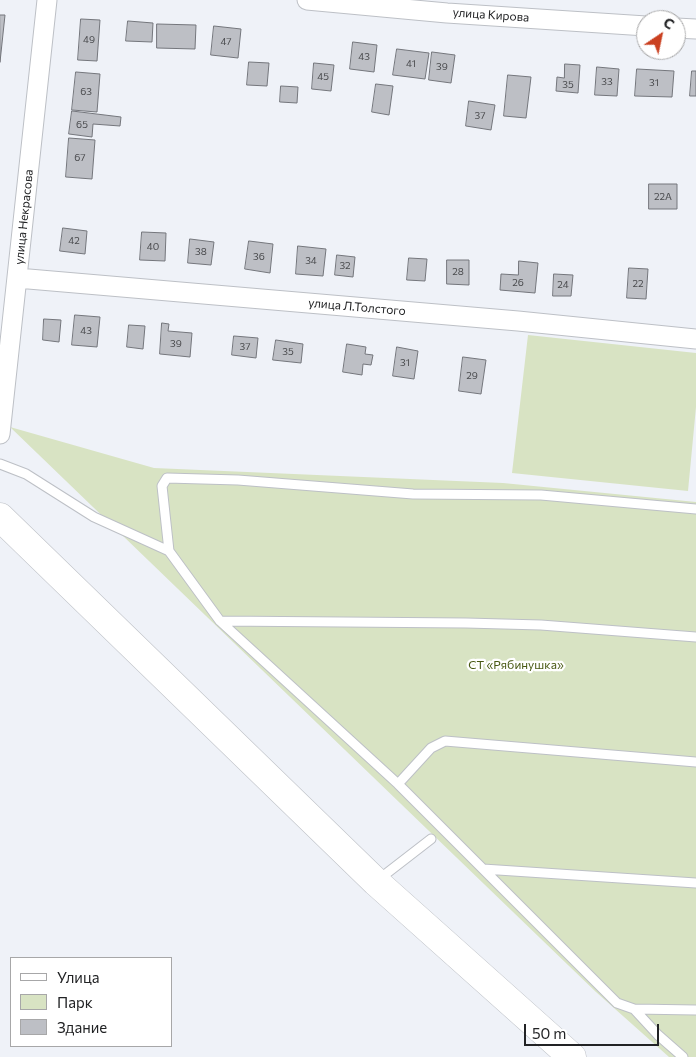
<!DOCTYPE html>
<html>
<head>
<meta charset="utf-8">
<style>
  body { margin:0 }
  #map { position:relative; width:696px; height:1057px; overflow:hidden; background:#eff2f8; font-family:Commissioner,sans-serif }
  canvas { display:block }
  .legend { position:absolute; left:10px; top:957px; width:162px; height:90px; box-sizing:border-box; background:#fff; border:1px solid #a7a7a8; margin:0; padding:6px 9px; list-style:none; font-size:15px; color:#222325 }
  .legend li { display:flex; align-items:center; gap:10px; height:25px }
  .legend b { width:25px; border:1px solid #a7a7a8 }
  .north { position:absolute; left:636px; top:10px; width:50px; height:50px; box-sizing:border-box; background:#fff; border:1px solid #a7a7a8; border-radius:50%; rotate:34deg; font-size:14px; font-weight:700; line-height:20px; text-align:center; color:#222325 }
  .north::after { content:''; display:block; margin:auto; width:18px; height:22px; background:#ca4020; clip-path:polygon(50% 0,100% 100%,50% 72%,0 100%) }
  .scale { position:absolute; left:524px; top:1024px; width:135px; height:22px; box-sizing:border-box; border:2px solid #222325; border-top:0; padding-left:6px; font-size:15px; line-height:18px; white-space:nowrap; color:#222325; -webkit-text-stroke:4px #fff; paint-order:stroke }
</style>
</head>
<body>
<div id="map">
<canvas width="696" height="1057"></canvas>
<ul class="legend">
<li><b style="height:6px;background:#fff"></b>Улица</li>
<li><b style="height:14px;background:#d8e3c3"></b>Парк</li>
<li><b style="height:14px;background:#bdbfc5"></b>Здание</li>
</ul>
<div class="north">С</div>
<div class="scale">50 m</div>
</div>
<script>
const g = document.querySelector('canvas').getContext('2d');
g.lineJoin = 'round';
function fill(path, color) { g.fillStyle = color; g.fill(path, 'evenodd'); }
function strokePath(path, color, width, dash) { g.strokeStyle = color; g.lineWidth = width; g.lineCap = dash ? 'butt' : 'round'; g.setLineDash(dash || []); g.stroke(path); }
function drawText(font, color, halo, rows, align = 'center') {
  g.font = font + ' Commissioner,sans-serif'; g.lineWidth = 4.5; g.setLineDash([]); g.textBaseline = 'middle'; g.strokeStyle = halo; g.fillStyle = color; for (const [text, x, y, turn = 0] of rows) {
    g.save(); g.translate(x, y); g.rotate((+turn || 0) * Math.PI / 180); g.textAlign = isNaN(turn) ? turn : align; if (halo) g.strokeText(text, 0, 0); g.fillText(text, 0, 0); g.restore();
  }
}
const green = new Path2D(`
  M528,335L696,353V407L688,491L512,473Z
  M10,427L154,468L503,483L696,502V1057H669L596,992Z`);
const building = new Path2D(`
  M0,15H5L0,62Z
  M81,19L100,20L97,61L78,60Z
  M128,21L153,23L152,42L126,41Z
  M157,24L196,25L195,49L157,48Z
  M214,26L241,29L238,58L211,55Z
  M353,42L377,45L374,72L350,69Z
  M397,49L429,53L425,79L393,75Z
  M432,52L455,55L451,83L429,80Z
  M249,62L269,63L267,86L247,85Z
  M314,63L334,65L331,91L312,89Z
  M565,64L580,65L578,93L556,91L557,77L564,78Z
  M597,67L619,69L617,96L595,95Z
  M637,69L674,71L672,97L635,96Z
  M692,71H696V96H690Z
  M76,72L100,74L97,112L72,110Z
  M508,75L531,77L526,118L504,116Z
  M376,84L393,86L389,115L372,112Z
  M281,86L298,87L297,103L280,102Z
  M469,101L495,105L491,130L466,126Z
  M72,111L121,117L120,126L93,124L92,137L69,134Z
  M69,138L95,140L92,179L66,177Z
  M649,184H677V209H649Z
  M63,228L87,231L85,254L60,251Z
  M142,232L166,233L165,261L140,260Z
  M190,239L214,242L211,265L188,263Z
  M249,241L273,244L270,273L245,269Z
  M298,246L326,249L323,276L296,274Z
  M337,255L355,257L353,277L335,275Z
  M409,258L427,259L425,281L407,280Z
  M447,260H469V285L447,284Z
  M519,261L538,263L535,293L500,290L501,274L518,275Z
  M629,268L648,269L646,299L627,298Z
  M554,274L573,275L571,296H553Z
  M75,315L100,317L97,347L72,345Z
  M44,319L61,320L59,342L43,340Z
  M162,323L169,324L168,331L192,333L190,357L160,354Z
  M129,325L145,326L143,349L127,347Z
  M234,336L258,338L256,358L232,355Z
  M276,340L303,344L301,363L273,360Z
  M347,344L366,347L365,354L373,355L371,365L363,364L362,375L343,372Z
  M397,347L418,351L414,379L393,376Z
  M463,357L486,360L481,394L459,391Z`);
const service = new Path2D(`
  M0,464L26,474L94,517L169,551L220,621L398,784L617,1003L634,1009L658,1035L683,1057
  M169,551L162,486L167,478L238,480L413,494L541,495L696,509
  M220,621L466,623L541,625L696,637
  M398,784L431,748L445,741L696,762
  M483,869L696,883
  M378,880L431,839
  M634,1009L696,1010`);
const minor = new Path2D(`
  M307,0L447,13L646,26
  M676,28L696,29
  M17,278L518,321L696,339
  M0,434L47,0`);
const primary = new Path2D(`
  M0,517L376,882L572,1057`);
const numberNames = [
  ["49",89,40],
  ["47",226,42],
  ["43",364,57],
  ["41",411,64],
  ["39",442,67],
  ["45",323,77],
  ["33",607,82],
  ["31",654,83],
  ["35",568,85],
  ["63",86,92],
  ["37",480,116],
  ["65",82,125],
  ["67",80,158],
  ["22А",663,197],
  ["42",74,241],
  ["40",153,247],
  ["38",201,252],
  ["36",259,257],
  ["34",311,261],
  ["32",345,266],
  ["28",458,272],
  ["26",518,283],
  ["22",638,284],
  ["24",563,285],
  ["43",86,331],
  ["39",176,344],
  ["37",245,347],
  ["35",288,352],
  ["31",405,363],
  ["29",472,376]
];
const streetNames = [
  ["улица Кирова",491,15,4],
  ["улица Некрасова",24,217,-84],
  ["улица Л.Толстого",357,307,5]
];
const parkNames = [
  ["СТ «Рябинушка»",516,665]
];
fill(green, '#d8e3c3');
fill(building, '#bdbfc5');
strokePath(building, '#74767c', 1);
strokePath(service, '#bdc0c6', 11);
strokePath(minor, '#bdc0c6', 21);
strokePath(primary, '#bdc0c6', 29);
strokePath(service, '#fff', 9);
strokePath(minor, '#fff', 19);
strokePath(primary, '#fff', 28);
drawText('10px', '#494a4d', null, numberNames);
drawText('12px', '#222325', '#fff', streetNames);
drawText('12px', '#485913', '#fff', parkNames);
</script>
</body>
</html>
